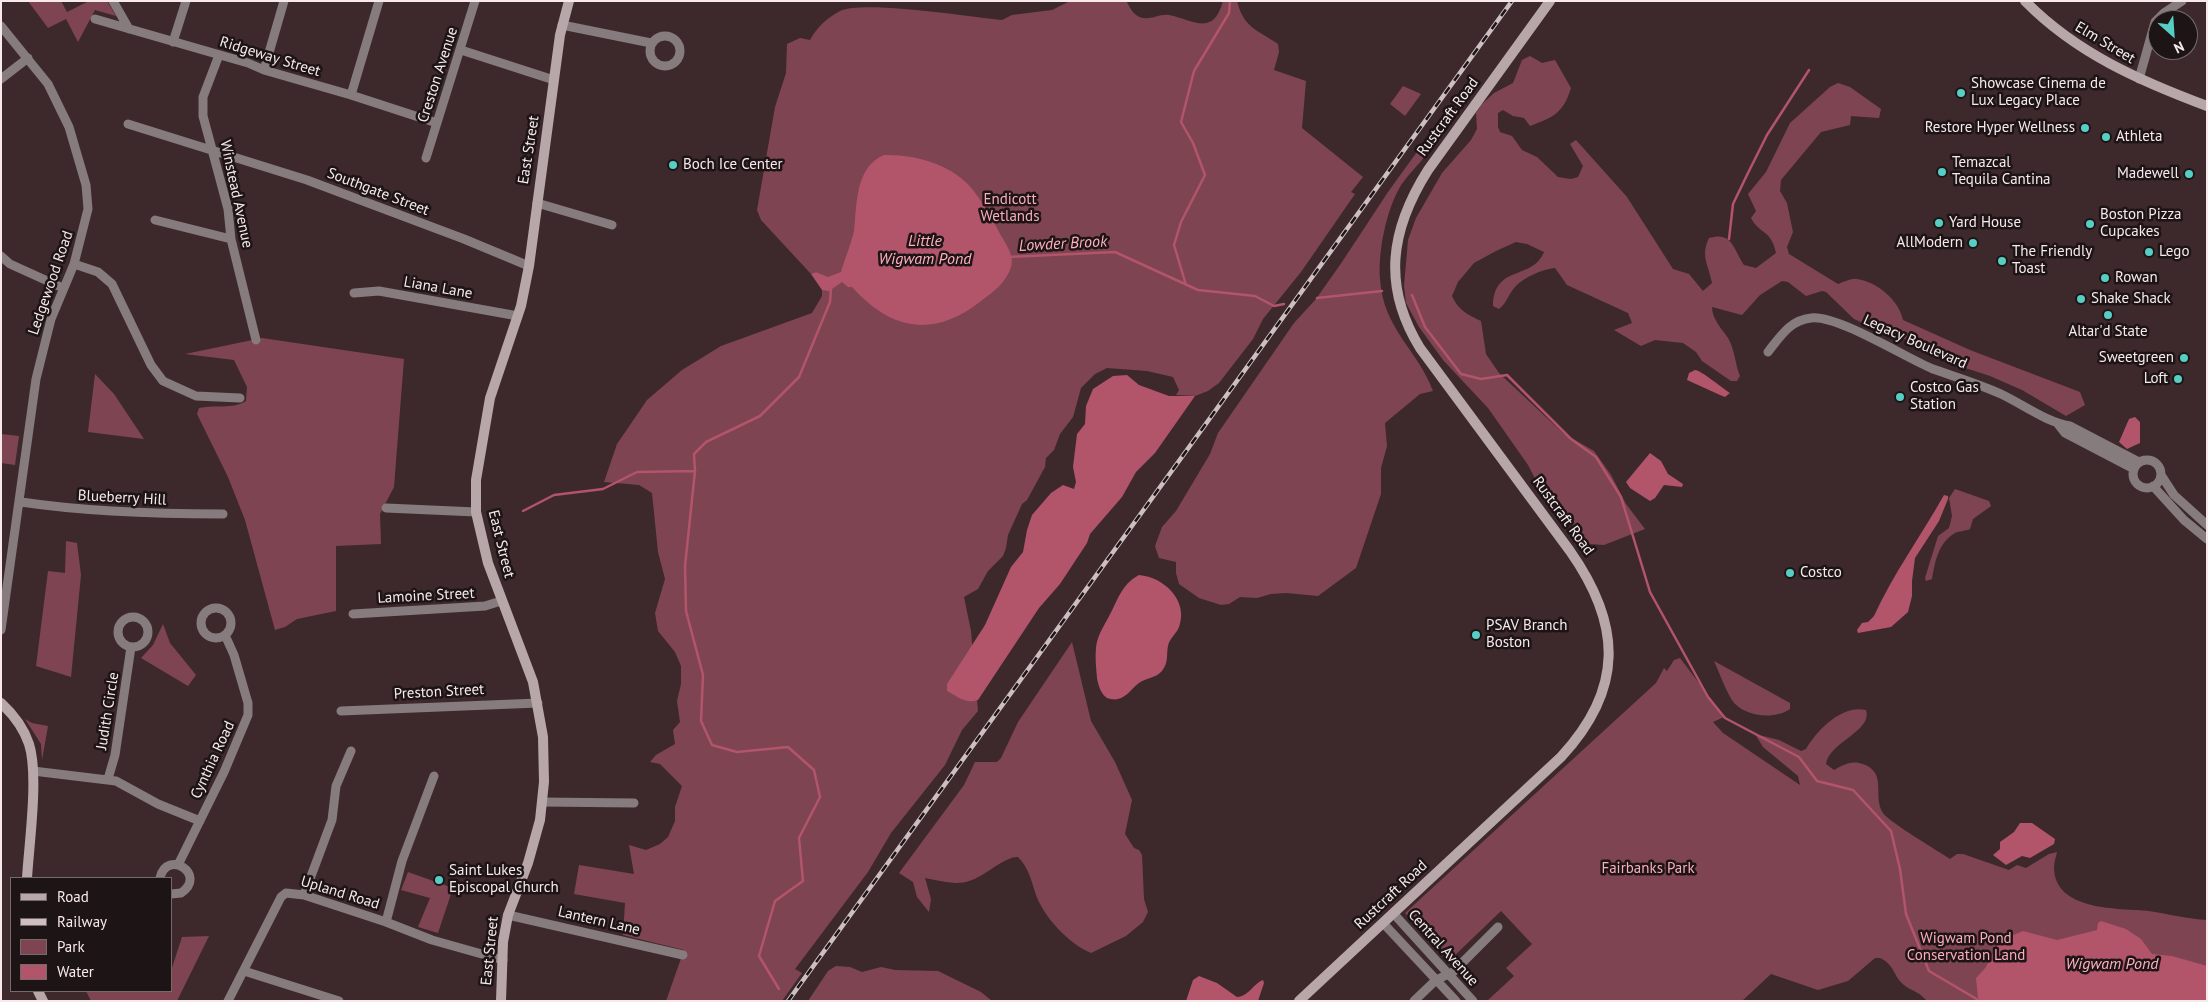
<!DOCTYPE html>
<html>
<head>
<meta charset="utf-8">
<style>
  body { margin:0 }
  #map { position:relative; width:2208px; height:1002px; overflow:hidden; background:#3d292c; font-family:"PT Sans",sans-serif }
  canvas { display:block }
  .frame { position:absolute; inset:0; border:2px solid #f8eaec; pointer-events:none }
  .legend { position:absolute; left:10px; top:877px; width:162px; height:115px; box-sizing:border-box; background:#1d1416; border:1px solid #756a6c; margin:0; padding:6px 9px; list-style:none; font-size:15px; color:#f8eaec }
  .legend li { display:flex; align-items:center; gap:10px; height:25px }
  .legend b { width:25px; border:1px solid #756a6c }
  .north { position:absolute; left:2148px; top:10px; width:50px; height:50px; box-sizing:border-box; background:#1d1416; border:1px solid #756a6c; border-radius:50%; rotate:154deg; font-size:14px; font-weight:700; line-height:20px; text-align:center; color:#f8eaec }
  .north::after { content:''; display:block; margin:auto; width:18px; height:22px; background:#56cec3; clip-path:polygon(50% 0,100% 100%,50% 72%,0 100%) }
</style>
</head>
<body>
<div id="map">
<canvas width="2208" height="1002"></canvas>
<div class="frame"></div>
<ul class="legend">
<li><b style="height:6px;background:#b8a7a9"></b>Road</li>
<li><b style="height:6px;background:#cdbec0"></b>Railway</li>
<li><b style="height:14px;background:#7f4451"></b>Park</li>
<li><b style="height:14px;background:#b2546a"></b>Water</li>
</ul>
<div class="north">N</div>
</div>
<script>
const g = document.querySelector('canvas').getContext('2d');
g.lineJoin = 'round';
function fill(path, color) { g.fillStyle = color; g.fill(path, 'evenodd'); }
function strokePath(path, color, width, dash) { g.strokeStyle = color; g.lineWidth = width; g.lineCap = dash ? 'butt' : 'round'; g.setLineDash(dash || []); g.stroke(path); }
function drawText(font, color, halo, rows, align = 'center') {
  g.font = font + ' "PT Sans",sans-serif'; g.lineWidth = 5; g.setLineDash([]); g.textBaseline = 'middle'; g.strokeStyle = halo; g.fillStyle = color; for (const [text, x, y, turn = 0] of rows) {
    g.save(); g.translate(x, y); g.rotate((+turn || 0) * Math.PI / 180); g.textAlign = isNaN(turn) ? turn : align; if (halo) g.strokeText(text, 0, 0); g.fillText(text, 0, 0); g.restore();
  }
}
const green = new Path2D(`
  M28,1H61L67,12L89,1H107L116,16L95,10L78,42L66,19L48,28Z
  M1070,1H1126C1129,5 1131,11 1135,14C1145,24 1159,13 1169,15C1194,20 1213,37 1223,1H1237C1244,28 1256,29 1278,44L1279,52L1274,70L1306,81L1302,128L1363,177L1351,192L1355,194L1301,272L1263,319L1253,339L1219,383L1208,391L1195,396L1176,395L1179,390L1173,377L1147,371L1107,368L1095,374L1081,388L1073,417L1060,434L1054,450L1046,458L1045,467L1027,500L1022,504L1008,535L1006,548L1003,556L988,571L978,589L964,597L971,631L978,711L962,730L945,765L891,833L868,872L795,969L802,973L782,1001H666L684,950L623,935L625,903L574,894L579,865L634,874L629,845L646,850L660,844L668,837L675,821V807L682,786L660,764L650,762L656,755L675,744L673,730L680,722L677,701L681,684V666L675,652L658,631L655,613L665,579L658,552L652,493L639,485L604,482L617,444L647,400L682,370L721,346L812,313L822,296V276L816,272L811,274L761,220L757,210L775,107L786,73L787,44L800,38L810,40C817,27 827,18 840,11C865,0 969,17 1002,20L1012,15L1052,10Z
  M1530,56L1542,63L1555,60L1571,88C1563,114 1553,117 1530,126L1524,118L1513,116L1503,110L1498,113V127L1500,132L1512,136L1522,150L1537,157L1558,177L1571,179L1578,177L1583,166L1570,144L1576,140L1627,197L1673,269L1689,274L1703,291L1712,283C1709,266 1700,256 1709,238C1732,231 1733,248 1744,265L1756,268L1776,253C1771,229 1760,235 1751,218L1756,211L1748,194L1766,172L1790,123L1830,87L1838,83L1850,87L1881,109L1879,118L1851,116L1850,125L1821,132L1781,180L1780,191L1787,203L1793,232L1787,247L1789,254L1838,284C1844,282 1852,278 1857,279C1877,282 1899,300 1903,320L1970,350L2080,392L2085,405L2066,416L2022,390L1990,376L1947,362L1924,351L1898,335L1882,332L1854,319L1826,292L1822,291L1806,296L1788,282L1782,281L1760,295L1742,315L1712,307C1712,319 1722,329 1728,338C1735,350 1735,364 1740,376L1737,381H1731L1702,361L1696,352L1683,343L1655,340L1641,346L1614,330L1632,323L1628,313L1567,285L1555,268C1543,269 1524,277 1515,287C1509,293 1507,303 1499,309L1493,306C1494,264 1532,281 1544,252L1527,244L1516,242L1496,251L1474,263L1458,282L1452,296C1458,310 1468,315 1481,321L1486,354L1499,373L1563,433L1594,451L1611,475L1626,504L1645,529L1604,545L1590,544L1543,494L1528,465L1488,408L1443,360L1419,327L1406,303L1404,286L1408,240L1416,218L1442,173L1471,140L1477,129L1476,113L1482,104L1494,93L1513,83L1522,60Z
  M1403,86L1421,94L1405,116L1390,104Z
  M1435,127C1439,149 1410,170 1400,187C1386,211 1378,252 1380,279C1383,329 1418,350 1433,391L1420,394L1385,423L1387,446L1381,468V494L1356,568L1318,596L1286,593L1271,594L1257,598L1240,597L1229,604L1221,605L1199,598L1179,584L1176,573V562L1159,558L1155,546L1162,527L1176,511L1210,454L1218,433L1294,323L1316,299L1342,262L1388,192Z
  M262,338L404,359L394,487L380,514L381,544L336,546V611L297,619L285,627L275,630L245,520L228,477L197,414L199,408C215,404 233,410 246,401L247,387L234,360L185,354Z
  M95,374L114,394L144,439L88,432Z
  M1,434L19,436L15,465L1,463Z
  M1955,489L1989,501L1991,506L1973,519L1970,529C1966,531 1959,531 1955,533C1938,543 1935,562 1932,579L1926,581L1925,578L1938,536L1949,528L1952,516L1949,498Z
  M66,541L77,543L81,575L71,677L36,666L48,571L65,573Z
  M163,624L170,643L196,675L188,686L141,658L153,645Z
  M1072,642L1091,721L1115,762L1132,800L1125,834L1134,848L1139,850L1142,855L1144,899L1148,912L1143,922L1126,936L1091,953C1069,944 1044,917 1036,895C1031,880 1029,868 1018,857C1005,856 984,877 969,881C955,886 938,880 925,878L931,899L929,912L917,897L913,882L899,873L964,785L975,762H997L1001,758L1018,722Z
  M1680,658L1721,712L1724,717L1713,722L1723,733L1800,785L1798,776L1763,747L1755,734L1779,740L1801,751L1806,749C1816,731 1842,704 1866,710C1873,731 1829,742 1826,764L1834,770C1844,764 1853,760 1863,764C1888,773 1872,796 1883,813C1889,822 1938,851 1950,859L1957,854H1963L2009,870L2017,865L2026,868L2049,854L2057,852C2056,857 2054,862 2054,867C2054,912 2120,908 2149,911C2169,914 2187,919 2207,920V1001H1927C1917,990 1913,992 1904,985C1893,976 1895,965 1880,958H1875L1848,981L1818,990L1771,974L1742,1001H1487L1514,976L1506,968L1532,944L1501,911L1451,959L1405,913L1656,683L1664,668L1667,671L1674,660Z
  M1714,661L1790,703V709C1775,720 1743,717 1732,700C1725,689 1720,674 1714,661Z
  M25,719L32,723L48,726L42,760L41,744Z
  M408,872L453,888L438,933L418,927L430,898L401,890Z
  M209,936L177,1001H91L86,991H171V971L182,937Z
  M836,966L850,967L862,972L881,967L895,970L938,971L981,992L992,1001H808L828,971Z`);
const water = new Path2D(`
  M884,155C915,154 954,165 973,190C983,203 992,218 999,232C1005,243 1015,255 1011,267C1006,283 993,292 981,301C933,339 891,330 852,287H848L842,282L829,291L822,290L811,274L816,272L828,277L841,272C845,258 851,244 854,231C857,205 855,167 884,155Z
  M1695,370C1701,370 1722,388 1730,393L1725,397L1720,395L1687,380L1689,373Z
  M1127,375L1139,385L1169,396H1195L1155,453L1136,472L1122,497L1090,534L1087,543L1060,584L1039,608L978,700C966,704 958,697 947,691V684L985,625L1011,567L1023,552L1027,530L1032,515L1051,493L1063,485L1074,489L1076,482L1073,467L1077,434L1085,424L1086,406L1093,389L1113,376Z
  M2135,417L2140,422V443L2127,449L2119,442L2129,419Z
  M1650,453L1661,461L1668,474L1683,484L1682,487L1664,485L1655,498L1650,501L1630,488L1626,482Z
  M1944,495L1948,496V499L1939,521L1915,558L1912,581V596L1908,612L1891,627L1858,633L1857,630L1862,623L1868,622L1874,616C1893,574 1921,536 1944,495Z
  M1139,575C1164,577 1189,601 1179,627C1177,633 1169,639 1168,646C1166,657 1169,661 1162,671C1156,678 1146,678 1139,683C1132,688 1127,697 1118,699C1115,700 1110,699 1107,698C1101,694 1098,685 1097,678C1096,668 1095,657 1096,648C1097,637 1102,629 1107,620C1117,603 1120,585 1139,575Z
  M2020,823H2032L2055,839L2054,844L2030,858L2022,856L2006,865L1993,855L2000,849V842L2014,832Z
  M2101,921L2126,929L2141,939L2152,954L2172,956L2207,966V1001H1981L1978,998L1976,978L1986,967L1999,941L2023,931L2057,940L2097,930L2098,923Z
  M1199,976L1217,983L1237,997C1249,996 1253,984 1263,980L1264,983L1258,1001H1186L1193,980Z`);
const stream = new Path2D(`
  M1729,239L1733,204L1747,175L1767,135L1809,70
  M1008,257L1115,252L1198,290L1255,296L1274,306L1284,304
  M1186,285L1174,245L1181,222L1205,175L1193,143L1181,122L1194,71L1229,13L1230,1
  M1412,295L1425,327L1461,374L1481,379L1507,375L1571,439L1596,457L1621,497L1650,592L1708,697L1725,718L1799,757L1817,781L1853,790L1891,831L1900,869L1906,914L1929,971L1980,1001
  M1317,298L1382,291
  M695,471L694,454L706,442L760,416L799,377L830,302L831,288
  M523,511L554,495L603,489L637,472L695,471L685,566L686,611L703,675L701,721L712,745L737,752L788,747L814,770L820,797L799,838L803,881L775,901L759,956L779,989`);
const street = new Path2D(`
  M113,1L129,29
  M95,19L248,63L264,70L351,95L437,123
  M562,25L651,43
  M1,26L48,84L69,127L86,185L88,209L74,264L51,319L36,379L1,630
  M650 51a15 15 0 1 1 30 0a15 15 0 1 1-30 0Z
  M173,42L186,1
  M461,50L554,80
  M219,55L203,97V116L228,209L231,239L256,340
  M264,70L284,1
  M1,79L28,58
  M2139,79L2155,22L2164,13L2182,1
  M351,95L379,1
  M128,124L307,180L464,239L529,266
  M426,158L475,1
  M537,203L612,225
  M155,220L231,239
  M1,256L10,264L63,288
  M74,264L98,272L112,284L151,365L163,381L196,396L240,398
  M354,293L379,291L518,316
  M1768,352C1780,337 1790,320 1811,318C1836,314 1906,358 1933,369C1956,377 1979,384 2001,394C2024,405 2046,422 2070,426L2139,462
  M2058,424L2065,433L2134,469
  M2133 474a14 14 0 1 1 28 0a14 14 0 1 1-28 0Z
  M2161,475L2174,495L2207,525
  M2153,486L2184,520L2207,539
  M21,502C88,512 154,514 223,514
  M386,508L476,512
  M201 623a15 15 0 1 1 30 0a15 15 0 1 1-30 0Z
  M353,614L485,606L501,601
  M118 632a15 15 0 1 1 30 0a15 15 0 1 1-30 0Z
  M341,711L538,703
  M33,771L116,781L158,804L200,821
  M108,779L115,755L131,647
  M542,802L634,803
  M178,865L224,772L248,715V703L234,655L225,635
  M160,878C167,848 208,875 181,893L171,894
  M304,895L332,820L336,786L351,751
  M1393,913L1473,1001
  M508,915L683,955
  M386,922L402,861L434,776
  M1383,923L1456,1001
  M244,971L339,1001
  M228,1001L281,897L286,893L304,895L386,922L432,940L503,960
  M1414,1001L1436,980L1453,972L1498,927`);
const secondary = new Path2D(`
  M2025,1C2076,53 2140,81 2207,106
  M1,703C13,714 24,729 29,744C39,775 29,844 27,878
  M38,991L43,1001
  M501,1001L503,942L508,915L528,863L540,820L544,782L543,737L533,682L488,563L476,512V480L490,398L521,306L529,266L560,35L569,1
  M1299,1001L1561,757C1624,689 1622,625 1570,551L1420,348C1382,286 1390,230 1428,170L1550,1`);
const rail = new Path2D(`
  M788,1001L1512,1`);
const markers = [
  [1961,93,5,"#56cec3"],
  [2085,128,5,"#56cec3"],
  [2106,137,5,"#56cec3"],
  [673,165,5,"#56cec3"],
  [1942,172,5,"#56cec3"],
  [2189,174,5,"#56cec3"],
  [1939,223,5,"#56cec3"],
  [2090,224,5,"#56cec3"],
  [1973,243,5,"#56cec3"],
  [2149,252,5,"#56cec3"],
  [2002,261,5,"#56cec3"],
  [2105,278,5,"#56cec3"],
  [2081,299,5,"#56cec3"],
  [2108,315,5,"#56cec3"],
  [2184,358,5,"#56cec3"],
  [2178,379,5,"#56cec3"],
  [1900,397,5,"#56cec3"],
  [1790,573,5,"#56cec3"],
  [1476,635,5,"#56cec3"],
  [439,880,5,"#56cec3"]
];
const streetNames = [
  ["Elm Street",2105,43,31],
  ["Ridgeway Street",270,57,17],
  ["Creston Avenue",438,75,-72],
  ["Rustcraft Road",1448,117,-54],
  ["East Street",529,150,-81],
  ["Southgate Street",378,192,21],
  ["Winstead Avenue",236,194,78],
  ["Ledgewood Road",51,283,-71],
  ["Liana Lane",438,288,10],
  ["Legacy Boulevard",1915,342,24],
  ["Blueberry Hill",122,498,3],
  ["Rustcraft Road",1563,516,54],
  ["East Street",501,544,76],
  ["Lamoine Street",426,596,-3],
  ["Preston Street",439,692,-3],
  ["Judith Circle",108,711,-81],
  ["Cynthia Road",213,760,-65],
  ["Upland Road",340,893,17],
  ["Rustcraft Road",1391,895,-43],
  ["Lantern Lane",599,921,13],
  ["Central Avenue",1443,948,48],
  ["East Street",490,951,-84]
];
const poiNames = [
  ["Showcase Cinema de",1971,84],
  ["Lux Legacy Place",1971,101],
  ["Restore Hyper Wellness",2075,128,"right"],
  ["Athleta",2116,137],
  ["Temazcal",1952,163],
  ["Tequila Cantina",1952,180],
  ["Boch Ice Center",683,165],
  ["Madewell",2179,174,"right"],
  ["Boston Pizza",2100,215],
  ["Cupcakes",2100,232],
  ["Yard House",1949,223],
  ["AllModern",1963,243,"right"],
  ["The Friendly",2012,252],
  ["Toast",2012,269],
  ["Lego",2159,252],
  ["Rowan",2115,278],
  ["Shake Shack",2091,299],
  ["Altar'd State",2108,332,"center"],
  ["Sweetgreen",2174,358,"right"],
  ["Loft",2168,379,"right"],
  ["Costco Gas",1910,388],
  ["Station",1910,405],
  ["Costco",1800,573],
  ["PSAV Branch",1486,626],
  ["Boston",1486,643],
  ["Saint Lukes",449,871],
  ["Episcopal Church",449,888]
];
const parkNames = [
  ["Endicott",1010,200],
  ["Wetlands",1010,217],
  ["Fairbanks Park",1648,869],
  ["Wigwam Pond",1966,939],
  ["Conservation Land",1966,956]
];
const waterNames = [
  ["Little",925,241],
  ["Wigwam Pond",925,259],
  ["Lowder Brook",1063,244,-3],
  ["Wigwam Pond",2112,964]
];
fill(green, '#7f4451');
fill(water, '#b2546a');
strokePath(stream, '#b2546a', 2.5);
strokePath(street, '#867b7d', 9);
strokePath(secondary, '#b8a7a9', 10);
strokePath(rail, '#cdbec0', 4.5);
strokePath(rail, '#1d1416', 2.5, [8]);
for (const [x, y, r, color] of markers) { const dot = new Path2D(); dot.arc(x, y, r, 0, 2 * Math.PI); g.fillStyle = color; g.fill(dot); strokePath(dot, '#1d1416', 2); }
drawText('15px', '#f8eaec', '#1d1416', streetNames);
drawText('15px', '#f8eaec', '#1d1416', poiNames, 'left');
drawText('15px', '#faadbb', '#1d1416', parkNames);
drawText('italic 16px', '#ffb1bf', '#1d1416', waterNames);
</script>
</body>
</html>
